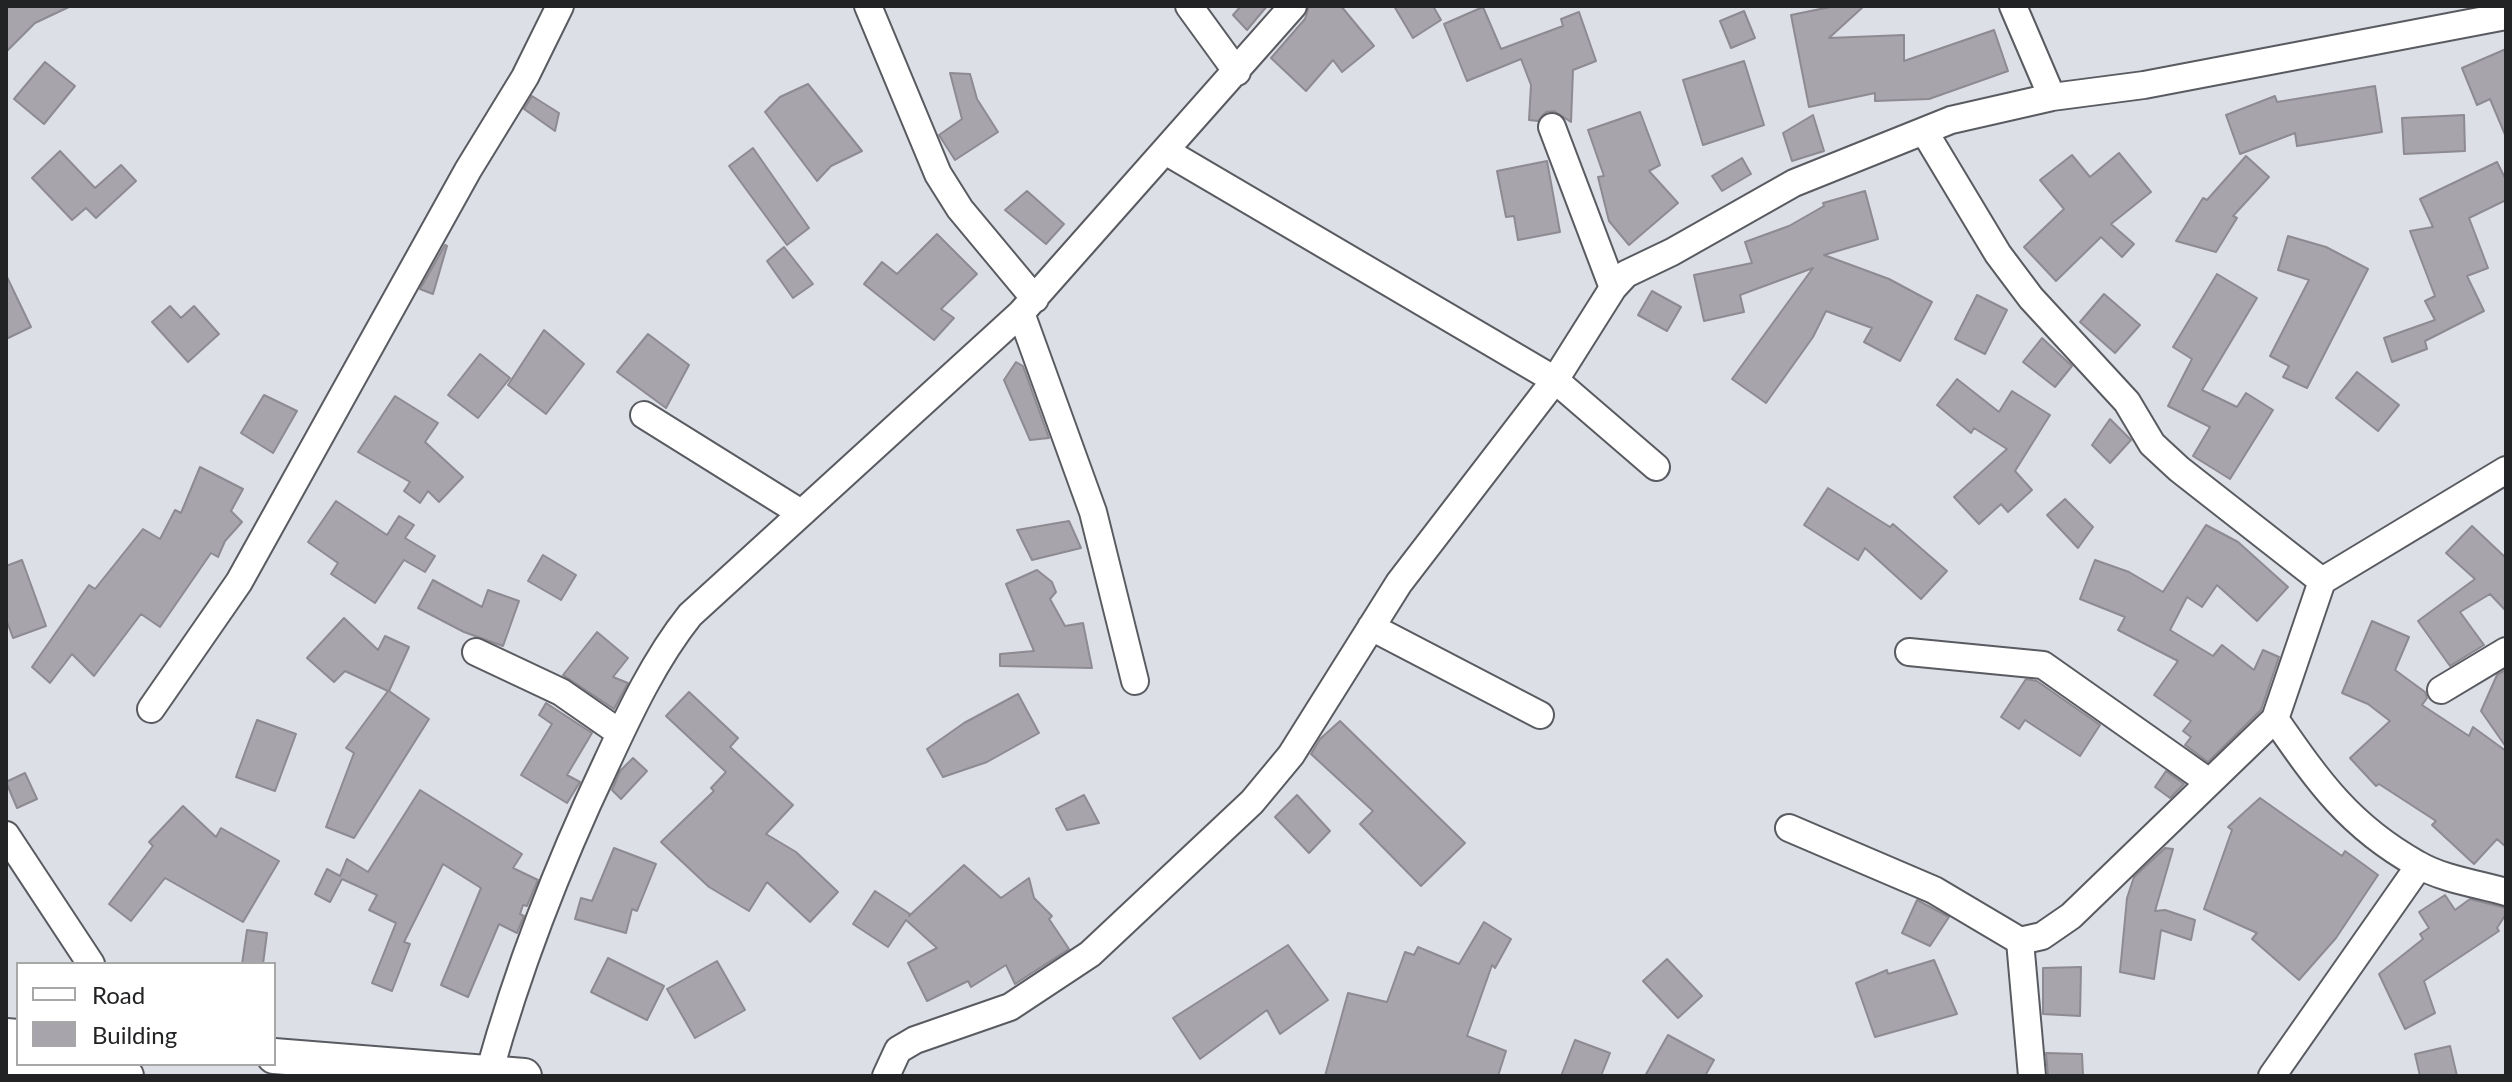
<!DOCTYPE html>
<html>
<head>
<meta charset="utf-8">
<style>
  body { margin:0 }
  #map { position:relative; width:2512px; height:1082px; overflow:hidden; background:#dcdfe6; font-family:Lato,sans-serif }
  canvas { display:block }
  .frame { position:absolute; inset:0; border:8px solid #222325; pointer-events:none }
  .legend { position:absolute; left:16px; top:962px; width:260px; height:104px; box-sizing:border-box; background:#fff; border:2px solid #a7a7a8; margin:0; padding:10px 14px; list-style:none; font-size:24px; color:#222325 }
  .legend li { display:flex; align-items:center; gap:16px; height:40px }
  .legend b { width:40px; border:2px solid #a7a7a8 }
</style>
</head>
<body>
<div id="map">
<canvas width="2512" height="1082"></canvas>
<div class="frame"></div>
<ul class="legend">
<li><b style="height:10px;background:#fff"></b>Road</li>
<li><b style="height:22px;background:#a8a4ab"></b>Building</li>
</ul>
</div>
<script>
const g = document.querySelector('canvas').getContext('2d');
g.lineJoin = 'round';
function fill(path, color) { g.fillStyle = color; g.fill(path, 'evenodd'); }
function strokePath(path, color, width, dash) { g.strokeStyle = color; g.lineWidth = width; g.lineCap = dash ? 'butt' : 'round'; g.setLineDash(dash || []); g.stroke(path); }
const building = new Path2D(`
  M6,6H71L35,23L6,52Z
  M1241,6H1267L1247,30L1233,15Z
  M1309,6H1341L1374,46L1342,72L1333,60L1306,91L1271,58L1305,19Z
  M1394,6H1433L1441,20L1413,38Z
  M1835,6H1864L1829,38L1904,35V61L1994,30L2008,71L1929,99L1875,101V93L1809,107L1791,15Z
  M1483,7L1501,49L1563,26L1561,19L1579,12L1596,61L1573,70L1571,122L1554,111L1546,112L1538,121L1529,120L1531,85L1521,59L1467,81L1444,24Z
  M1744,11L1755,38L1731,48L1720,21Z
  M2506,49V137L2490,99L2477,105L2462,68Z
  M1744,61L1764,125L1703,145L1683,80Z
  M45,62L75,86L44,124L14,99Z
  M950,73L970,74L977,99L998,132L955,160L939,135L962,119Z
  M808,84L862,151L831,166L817,181L765,112L780,97Z
  M2375,86L2382,132L2297,146L2295,133L2240,154L2226,115L2275,96L2277,102Z
  M532,96L559,113L555,131L524,109Z
  M1640,112L1660,165L1649,171L1678,203L1629,245L1609,221L1598,177L1604,176L1588,130Z
  M1813,115L1824,151L1792,161L1783,133Z
  M2464,115L2465,151L2404,154L2402,118Z
  M753,148L809,228L787,245L729,166Z
  M60,151L95,188L121,165L136,181L96,218L86,208L72,220L32,178Z
  M2119,153L2151,192L2111,224L2134,244L2122,257L2101,237L2056,281L2024,247L2064,209L2040,180L2072,155L2090,177Z
  M2246,156L2269,177L2233,216L2237,218L2216,252L2176,241L2203,198L2207,200Z
  M1742,158L1751,174L1722,191L1712,176Z
  M1547,161L1560,232L1518,240L1514,216L1506,217L1497,171Z
  M2497,162L2506,180V200L2469,218L2488,268L2467,276L2484,311L2425,341L2427,349L2392,362L2384,338L2435,320L2425,301L2435,296L2410,231L2433,227L2420,199Z
  M1027,191L1064,224L1046,244L1005,210Z
  M1865,191L1878,239L1824,255L1889,279L1932,302L1900,361L1864,342L1872,328L1826,311L1813,337L1766,403L1732,379L1813,268L1740,295L1744,312L1704,321L1694,275L1752,263L1745,242L1789,226L1824,206L1823,203Z
  M937,234L977,274L941,309L954,318L934,340L864,284L882,262L897,274Z
  M2288,236L2326,247L2368,269L2307,388L2283,377L2289,366L2270,356L2309,280L2278,270Z
  M445,245L447,246L433,294L420,289Z
  M784,247L813,284L793,298L767,261Z
  M2217,274L2257,298L2202,390L2237,407L2246,393L2273,410L2230,479L2193,456L2210,427L2168,406L2192,359L2173,347Z
  M6,275L31,327L6,339Z
  M1652,291L1681,307L1667,331L1638,315Z
  M2104,294L2140,325L2115,353L2080,322Z
  M1977,295L2007,310L1985,354L1955,339Z
  M170,306L181,318L194,306L219,334L188,362L152,322Z
  M544,330L584,364L546,414L508,385Z
  M648,334L689,365L666,408L617,372Z
  M2042,338L2072,366L2055,387L2023,362Z
  M480,354L510,378L478,418L448,395Z
  M1016,362L1023,366L1049,438L1030,440L1004,380Z
  M2357,372L2399,405L2378,431L2336,398Z
  M1957,379L1999,412L2012,391L2050,415L2015,471L2032,490L2008,512L2001,504L1979,524L1954,497L2007,449L1974,428L1971,433L1937,405Z
  M264,395L297,411L273,453L241,433Z
  M395,396L438,423L425,442L463,477L439,502L428,491L420,503L404,491L410,482L358,452Z
  M2110,419L2131,440L2110,463L2092,445Z
  M200,467L243,489L231,511L242,522L225,541L218,557L211,553L160,627L141,614L94,676L72,654L50,683L32,667L89,585L95,589L143,529L160,539L175,510L181,513Z
  M1828,488L1890,527L1893,524L1947,571L1921,599L1865,548L1858,560L1804,525Z
  M2065,499L2093,527L2078,548L2047,515Z
  M336,501L387,535L399,516L414,525L405,538L435,556L425,572L404,560L375,603L331,574L338,563L308,542Z
  M1069,521L1081,548L1032,560L1017,530Z
  M2206,525L2238,542L2288,587L2257,621L2217,585L2202,607L2187,597L2170,630L2213,656L2222,645L2254,670L2263,650L2279,657L2261,710L2208,762L2185,745L2191,737L2183,731L2191,721L2154,695L2178,661L2118,630L2125,617L2080,599L2095,560L2129,572L2163,592Z
  M2472,526L2506,558V611L2490,594L2460,612L2484,645L2450,666L2418,621L2475,579L2446,553Z
  M543,555L576,575L561,600L528,581Z
  M22,560L46,626L13,638L6,619V566Z
  M1037,570L1052,582L1056,592L1050,599L1065,626L1083,623L1092,668L1000,666V654L1034,651L1006,584Z
  M433,580L482,607L488,590L519,601L503,646L464,632L418,608Z
  M344,618L378,650L385,636L409,647L389,691L429,719L354,838L326,827L354,753L346,748L388,691L345,671L334,682L307,658Z
  M2372,621L2409,637L2395,670L2425,692L2427,698L2422,705L2469,736L2473,727L2506,751V847L2497,839L2474,864L2432,825L2436,821L2379,784L2376,786L2350,758L2390,721L2368,704L2342,693Z
  M597,632L628,658L613,677L628,683L614,709L563,675Z
  M2506,670V747L2481,711L2497,675Z
  M2026,679L2037,681L2100,725L2080,756L2025,720L2019,729L2001,717Z
  M689,692L738,738L730,747L793,805L766,834L796,852L838,892L810,922L767,882L749,911L709,887L661,842L714,791L711,788L726,772L666,716Z
  M1018,694L1039,733L987,762L943,777L927,749L964,723Z
  M546,703L592,733L567,775L580,782L567,803L521,775L552,724L539,715Z
  M257,720L296,734L275,791L236,777Z
  M1340,721L1465,843L1421,886L1360,824L1373,811L1311,754L1320,739Z
  M633,758L647,771L621,799L612,790L620,771Z
  M2166,771L2184,784L2170,798L2155,787Z
  M25,773L37,799L17,808L6,782Z
  M420,790L522,854L513,868L538,880L527,906L523,905L520,914L524,916L517,933L499,924L468,997L441,985L481,888L443,864L404,942L410,944L392,991L372,983L396,923L369,910L377,895L342,879L330,902L315,894L327,869L340,876L347,859L368,872Z
  M1084,795L1099,823L1067,830L1056,809Z
  M1297,795L1330,831L1309,853L1275,817Z
  M2260,798L2342,856L2345,851L2378,875L2336,938L2299,980L2252,939L2257,933L2204,909L2232,830L2228,827Z
  M183,806L216,837L221,828L279,861L243,922L165,878L131,921L109,904L153,846L149,842Z
  M614,848L656,864L637,911L632,909L626,933L575,919L581,898L592,901Z
  M2165,848L2173,849L2155,911L2165,910L2195,920L2191,940L2161,930L2154,979L2120,972L2127,898L2134,877Z
  M964,865L1001,898L1029,878L1034,898L1052,916L1049,919L1069,949L1015,984L1006,965L971,987L968,981L927,1001L908,963L937,948L906,920L888,947L853,924L875,891L910,914L909,916Z
  M2445,895L2455,910L2470,899L2506,908V914L2497,928L2499,931L2424,981L2435,1013L2405,1029L2379,974L2423,939L2420,934L2429,928L2419,912Z
  M1917,900L1949,917L1930,946L1902,933Z
  M1484,922L1511,939L1495,968L1492,965L1467,1036L1506,1051L1498,1076H1325L1348,993L1387,1002L1405,952L1414,955L1418,947L1459,964Z
  M247,930L267,933L263,964H242Z
  M1288,945L1328,1000L1280,1034L1267,1010L1200,1059L1173,1018Z
  M608,958L664,986L647,1020L591,992Z
  M1667,959L1702,996L1678,1018L1643,981Z
  M1934,960L1957,1014L1875,1037L1856,983L1887,970L1888,974Z
  M717,961L745,1010L695,1038L667,989Z
  M2081,967L2080,1016L2043,1014V968Z
  M1668,1035L1714,1060L1705,1076H1645Z
  M1575,1040L1610,1053L1601,1076H1561Z
  M2450,1046L2457,1076H2420L2415,1054Z
  M2046,1053L2082,1054L2083,1076H2048Z`);
const minor = new Path2D(`
  M868,6L938,174L960,209L1035,299
  M1189,6L1237,72
  M2013,6L2052,97
  M1552,127L1613,288
  M1924,131L1998,254L2031,298L2127,402L2152,444L2179,469L2322,581
  M1167,152L1555,380L1656,467
  M1021,313L1093,512L1135,681
  M644,415L801,513
  M1371,627L1540,715
  M476,652L561,692L620,733
  M1909,652L2043,665L2209,782
  M2441,690L2506,651
  M151,709L239,582L468,170L525,77L560,6
  M2275,719C2318,781 2349,826 2417,864C2442,879 2478,884 2506,892
  M1789,828L1934,890L2020,941L2042,936L2071,916L2275,719L2322,581L2506,470
  M6,835L91,964
  M2020,941L2032,1076
  M489,1073C519,965 558,865 606,764C630,712 655,659 690,615L1021,313L1293,6
  M886,1076L898,1050L915,1040L1010,1007L1090,954L1252,802L1291,755L1399,583L1555,380L1613,288L1626,274L1672,252L1794,183L1951,120L2052,97L2144,85L2506,16
  M2272,1076L2419,866`);
const major = new Path2D(`
  M6,1036L18,1037
  M274,1056L524,1076
  M6,1066L126,1076`);
fill(building, '#a8a4ab');
strokePath(building, '#8e8a91', 2);
strokePath(minor, '#595b61', 30);
strokePath(major, '#595b61', 38);
strokePath(minor, '#fff', 26);
strokePath(major, '#fff', 34);
</script>
</body>
</html>
